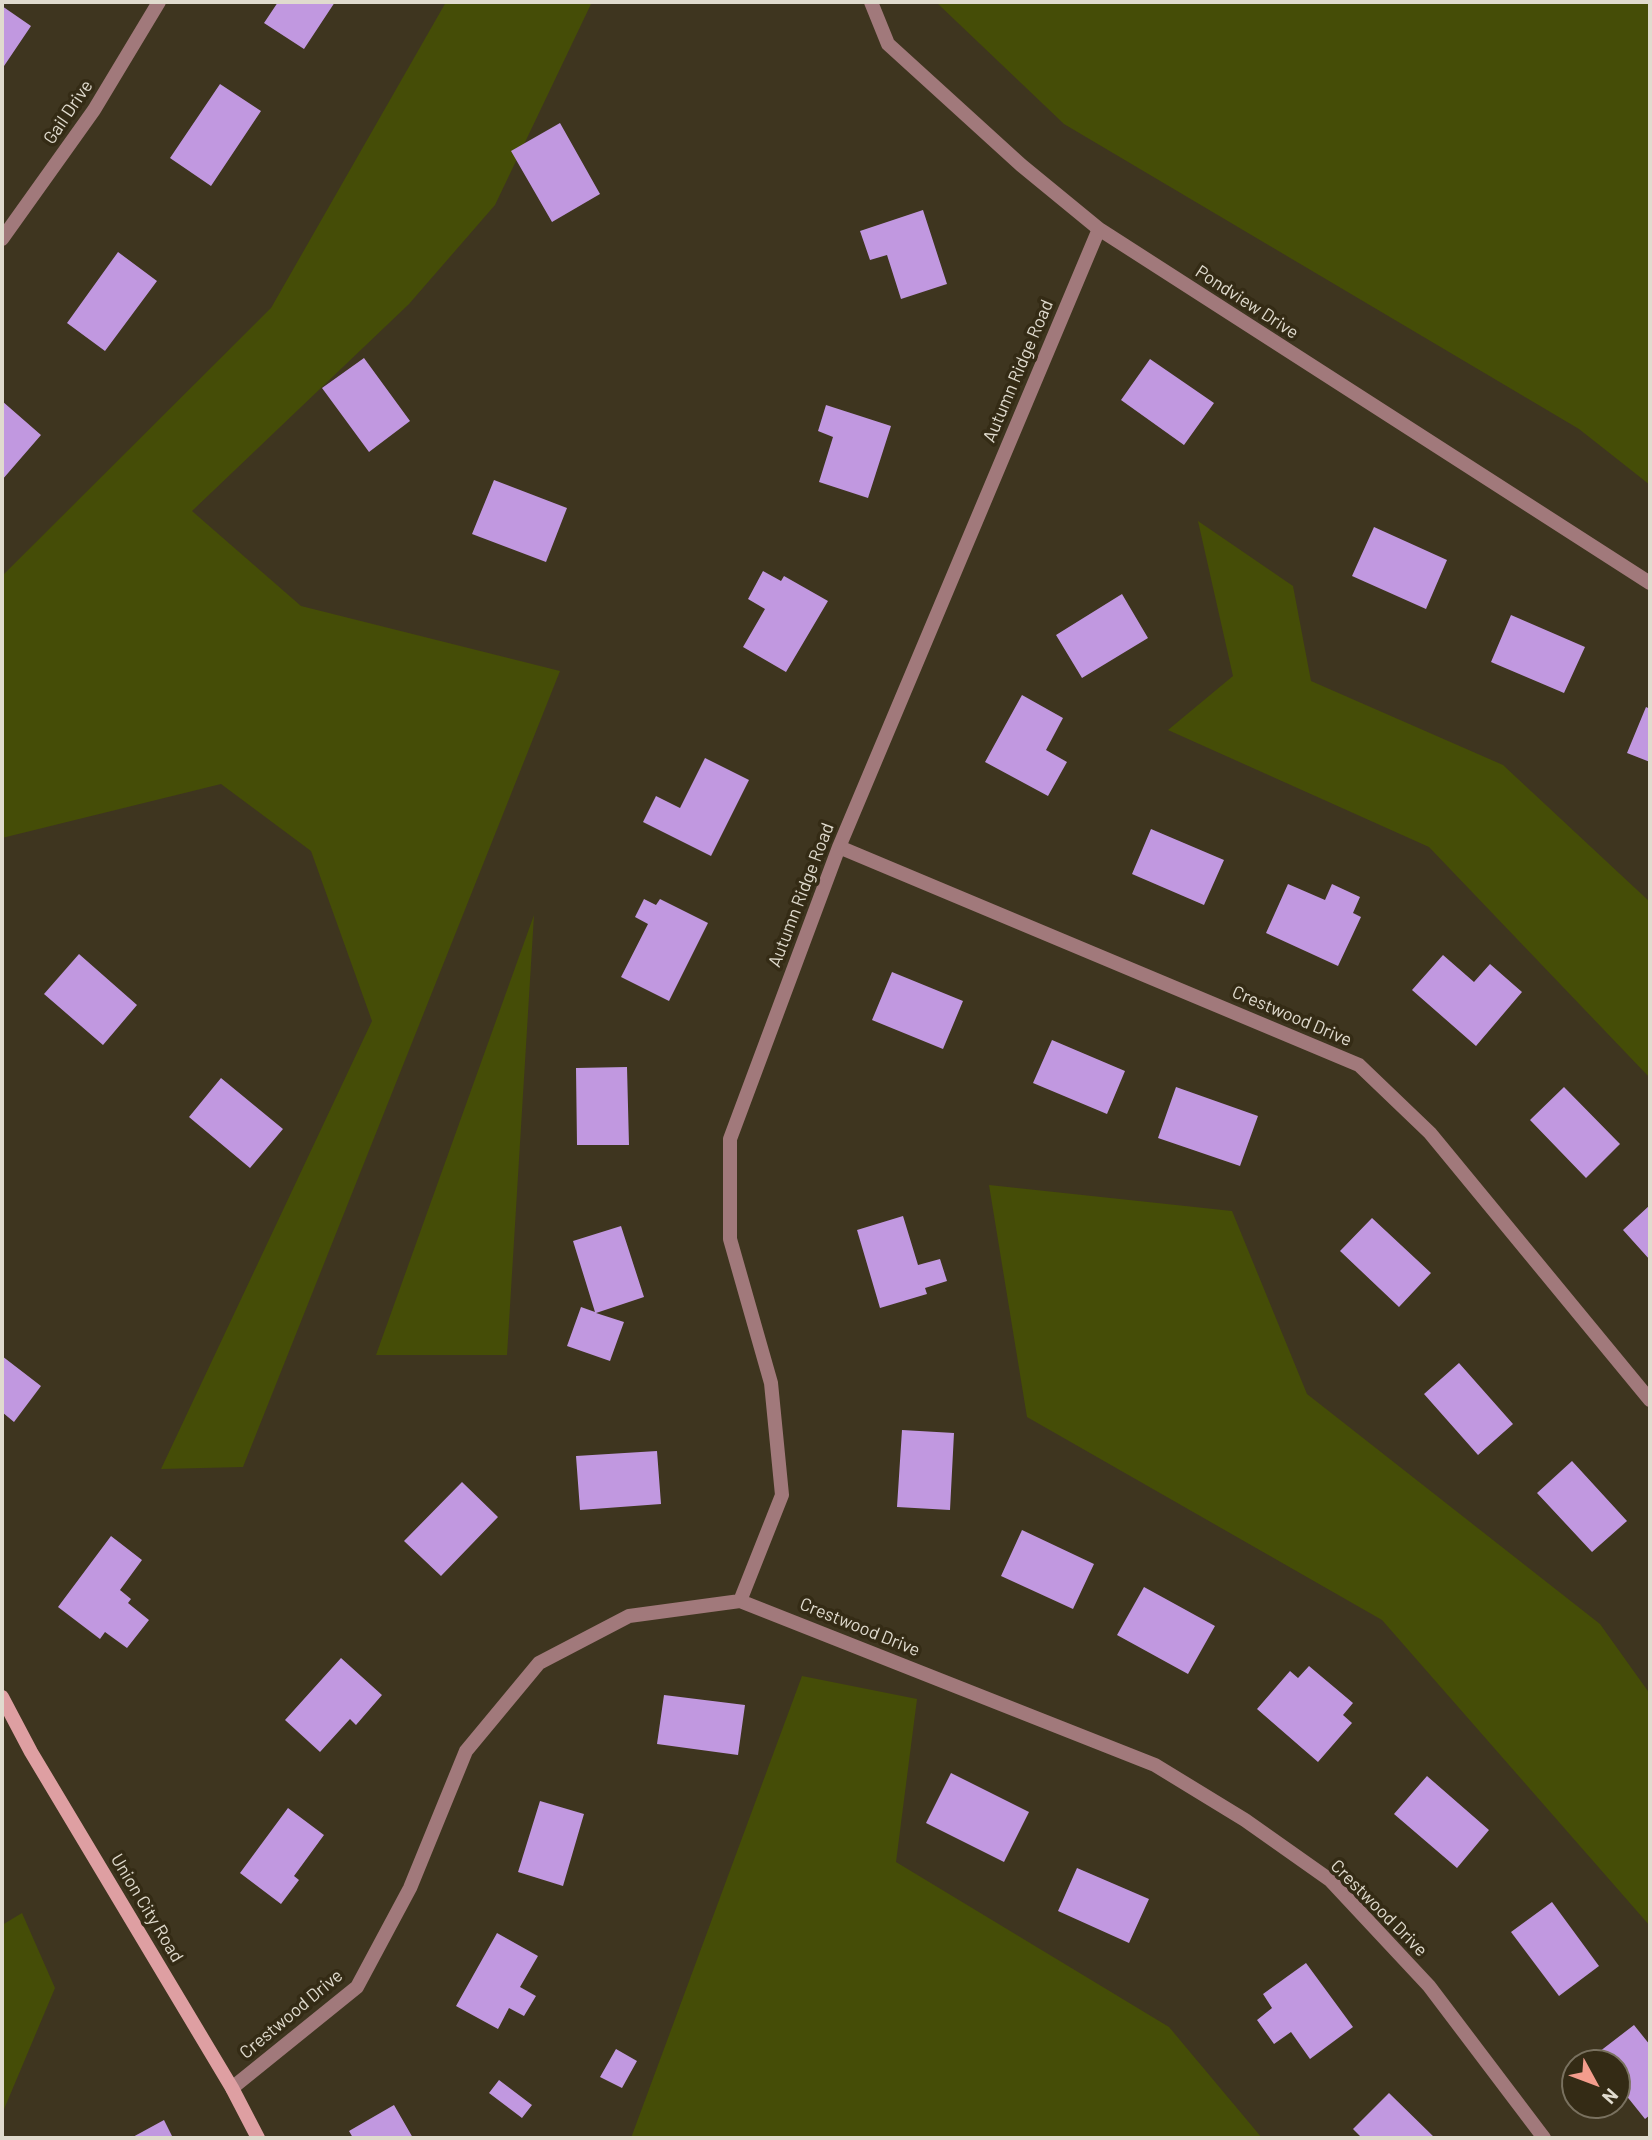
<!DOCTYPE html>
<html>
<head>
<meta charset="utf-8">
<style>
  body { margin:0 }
  #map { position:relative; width:1652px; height:2140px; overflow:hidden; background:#3e351f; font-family:Barlow,sans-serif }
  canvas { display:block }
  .frame { position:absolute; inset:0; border:4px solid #e0dbce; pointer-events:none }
  .north { position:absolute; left:1561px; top:2049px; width:70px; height:70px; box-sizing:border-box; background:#342b15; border:2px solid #79715f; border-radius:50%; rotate:131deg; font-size:19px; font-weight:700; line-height:28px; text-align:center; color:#e0dbce }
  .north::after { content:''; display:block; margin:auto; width:24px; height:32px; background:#f49d8d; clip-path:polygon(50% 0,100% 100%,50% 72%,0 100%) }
</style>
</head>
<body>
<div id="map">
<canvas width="1652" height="2140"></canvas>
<div class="frame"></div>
<div class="north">N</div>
</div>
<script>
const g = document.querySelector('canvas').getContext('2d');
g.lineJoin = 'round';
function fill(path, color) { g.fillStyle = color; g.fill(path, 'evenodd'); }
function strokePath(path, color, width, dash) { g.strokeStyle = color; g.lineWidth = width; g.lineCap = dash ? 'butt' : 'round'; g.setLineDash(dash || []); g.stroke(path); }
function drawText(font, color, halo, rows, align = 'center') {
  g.font = font + ' Barlow,sans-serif'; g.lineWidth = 7; g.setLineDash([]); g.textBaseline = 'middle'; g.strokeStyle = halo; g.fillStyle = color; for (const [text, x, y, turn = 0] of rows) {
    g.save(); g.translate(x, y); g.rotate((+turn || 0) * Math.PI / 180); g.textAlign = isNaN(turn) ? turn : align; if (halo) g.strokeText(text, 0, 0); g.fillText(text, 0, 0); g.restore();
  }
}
const green = new Path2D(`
  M446,2H592L495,205L409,304L192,511L301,606L560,671L243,1467L161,1469L372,1021L311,851L221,784L2,838V576L271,308Z
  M936,2H1650V485L1579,429L1064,124Z
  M1198,521L1293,586L1311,681L1503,765L1650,902V1078L1429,847L1168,730L1233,676Z
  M534,915L507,1355H376Z
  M989,1185L1232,1211L1307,1394L1600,1624L1650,1694V1926L1382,1620L1027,1417Z
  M802,1676L917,1699L896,1862L1169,2027L1262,2138H631Z
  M22,1913L55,1988L2,2114V1925Z`);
const building = new Path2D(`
  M278,2H335L304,49L264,23Z
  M2,6L31,26L2,69Z
  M220,84L261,111L211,186L170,158Z
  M560,123L600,194L552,222L511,151Z
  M923,210L947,284L901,299L887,255L870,260L860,231Z
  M118,252L157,281L105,351L67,323Z
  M364,358L410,421L369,452L322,388Z
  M1150,359L1214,403L1184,445L1121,400Z
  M2,401L41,435L2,480Z
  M826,405L891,426L868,498L819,482L833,437L818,431Z
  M494,480L567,508L546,562L472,534Z
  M1374,527L1447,560L1426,609L1352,576Z
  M763,571L781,581L784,576L828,601L786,672L743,647L765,609L748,599Z
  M1122,594L1148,638L1082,678L1056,635Z
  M1511,615L1585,647L1564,693L1491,662Z
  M1022,695L1063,718L1046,750L1067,762L1048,796L985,762Z
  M1646,707L1650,709V762L1627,753Z
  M705,758L749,780L711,856L643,822L656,796L680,808Z
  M1151,829L1224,860L1204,905L1132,874Z
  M1288,884L1325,900L1332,884L1360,897L1353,913L1361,917L1338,966L1266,933Z
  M644,899L656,905L660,899L708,923L669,1001L621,977L648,924L635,917Z
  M79,954L137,1005L103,1045L44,994Z
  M1443,955L1474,982L1490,964L1522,992L1476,1046L1412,990Z
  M892,972L963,1001L943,1049L872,1020Z
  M1052,1040L1125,1071L1107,1114L1033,1083Z
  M627,1067L629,1145H577L576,1068Z
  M221,1078L283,1129L250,1168L189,1117Z
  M1176,1087L1258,1116L1240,1166L1158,1138Z
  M1564,1087L1620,1144L1586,1178L1530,1120Z
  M1650,1205V1260L1623,1230Z
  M903,1216L918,1265L940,1259L947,1281L925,1288L927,1294L880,1308L857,1230Z
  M1372,1218L1431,1273L1399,1307L1340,1251Z
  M621,1226L644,1297L596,1313L624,1322L610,1361L567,1346L581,1307L595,1312L573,1241Z
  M2,1356L41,1386L14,1422L2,1412Z
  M1459,1363L1513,1424L1478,1455L1424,1394Z
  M902,1430L954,1433L950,1510L897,1507Z
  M657,1451L661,1504L580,1510L576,1456Z
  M1572,1461L1627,1521L1592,1552L1537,1493Z
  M462,1482L498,1517L441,1576L404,1541Z
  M1022,1530L1094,1564L1073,1609L1001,1576Z
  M111,1536L142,1560L120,1590L131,1599L128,1603L149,1620L127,1648L105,1632L100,1639L58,1607Z
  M1144,1587L1215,1626L1188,1674L1117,1635Z
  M341,1658L382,1695L356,1725L350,1719L320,1752L285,1720Z
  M1309,1666L1353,1703L1343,1715L1352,1723L1318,1762L1257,1709L1290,1671L1298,1678Z
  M664,1695L745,1705L738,1755L657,1744Z
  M951,1773L1029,1812L1004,1862L926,1823Z
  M1427,1776L1489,1830L1457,1868L1394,1814Z
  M540,1801L584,1814L563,1886L518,1872Z
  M288,1808L324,1835L294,1876L299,1880L281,1904L240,1873Z
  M1077,1868L1149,1899L1129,1943L1058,1911Z
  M1552,1902L1599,1966L1559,1996L1511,1932Z
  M497,1933L538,1956L520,1987L536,1996L524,2016L509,2008L498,2029L456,2006Z
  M1306,1963L1353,2027L1310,2059L1291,2032L1274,2044L1257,2020L1272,2008L1263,1994Z
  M1634,2025L1650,2045V2115L1645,2119L1617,2084V2063H1601L1595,2055Z
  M616,2049L637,2061L622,2088L600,2077Z
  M499,2080L532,2105L522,2118L489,2093Z
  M1389,2093L1435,2138H1362L1353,2129Z
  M394,2105L413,2138H353L349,2131Z
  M164,2120L173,2138H131Z`);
const minor = new Path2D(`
  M871,2L888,44L1021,165L1099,229L1650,583
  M2,239L94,110L159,2
  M839,847L1359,1065L1430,1133L1650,1400
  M740,1601L782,1495L771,1383L730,1239V1139L839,847L1099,229
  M232,2088L357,1987L410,1888L466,1751L539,1663L629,1616L740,1601L1155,1765L1245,1820L1330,1880L1429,1986L1544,2138`);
const secondary = new Path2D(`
  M2,1697L31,1752L232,2088L258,2138`);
const streetNames = [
  ["Gail Drive",68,112,-56],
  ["Pondview Drive",1247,302,33],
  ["Autumn Ridge Road",1018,371,-67],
  ["Autumn Ridge Road",801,895,-69],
  ["Crestwood Drive",1292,1016,23],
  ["Crestwood Drive",860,1627,22],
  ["Union City Road",147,1908,59],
  ["Crestwood Drive",1379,1908,45],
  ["Crestwood Drive",291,2014,-40]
];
fill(green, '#454d07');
fill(building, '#c198e0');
strokePath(minor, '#a1797b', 14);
strokePath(secondary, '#de9fa2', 14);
drawText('18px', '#e0dbce', '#342b15', streetNames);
</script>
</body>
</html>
